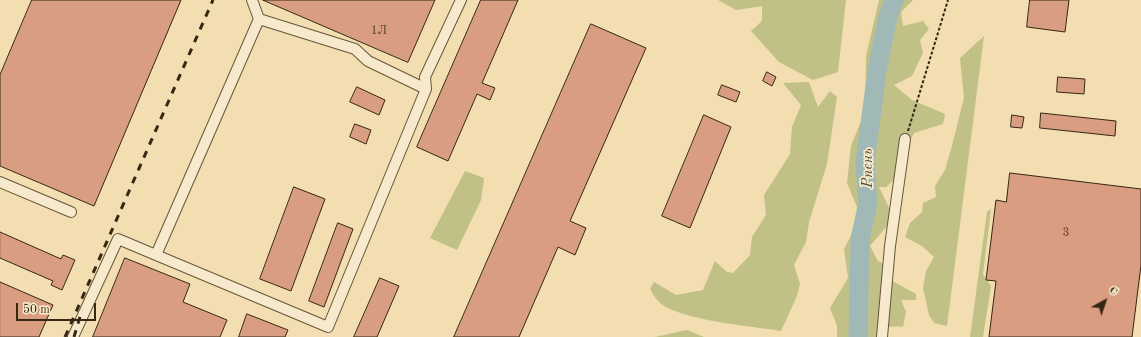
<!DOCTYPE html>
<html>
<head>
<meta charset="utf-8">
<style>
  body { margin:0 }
  #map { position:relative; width:1141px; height:337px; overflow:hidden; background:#f2deb0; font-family:"Old Standard TT",serif }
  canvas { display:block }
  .north { position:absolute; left:1085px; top:281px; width:40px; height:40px; -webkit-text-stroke:3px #f7eacc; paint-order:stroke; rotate:40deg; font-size:11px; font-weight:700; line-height:16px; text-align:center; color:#362713 }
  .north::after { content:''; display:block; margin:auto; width:14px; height:18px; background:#362713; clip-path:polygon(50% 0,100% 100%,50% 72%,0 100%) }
  .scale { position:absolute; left:16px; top:303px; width:80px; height:18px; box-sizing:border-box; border:2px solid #362713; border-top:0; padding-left:5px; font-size:12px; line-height:14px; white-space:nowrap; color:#362713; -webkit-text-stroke:3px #f7eacc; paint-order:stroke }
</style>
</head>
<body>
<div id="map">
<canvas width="1141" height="337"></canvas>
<div class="north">С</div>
<div class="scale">50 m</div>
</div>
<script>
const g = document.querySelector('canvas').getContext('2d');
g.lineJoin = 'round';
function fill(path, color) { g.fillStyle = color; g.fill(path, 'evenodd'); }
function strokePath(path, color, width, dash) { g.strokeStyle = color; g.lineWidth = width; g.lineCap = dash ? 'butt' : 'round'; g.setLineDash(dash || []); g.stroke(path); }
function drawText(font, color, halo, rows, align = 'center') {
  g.font = font + ' "Old Standard TT",serif'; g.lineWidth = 3.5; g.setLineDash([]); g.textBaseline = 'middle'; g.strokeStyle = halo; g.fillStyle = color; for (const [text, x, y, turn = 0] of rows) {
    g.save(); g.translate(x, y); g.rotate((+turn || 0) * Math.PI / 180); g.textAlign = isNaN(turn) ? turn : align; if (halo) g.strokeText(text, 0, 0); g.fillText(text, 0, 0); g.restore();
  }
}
const green = new Path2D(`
  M718,0H846L838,72L813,80L779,62L751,31L762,21V6L736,10Z
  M879,0H913L901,12L903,26L923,21L929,29L920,40L923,53L912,76L894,85L912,100L945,114L943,124L914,133L906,148L903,172L886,187H879L894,218L870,246L878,261L890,267L889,279L916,294V300H901L906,312L903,327C891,326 884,326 876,337H837V326L830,308L848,278L844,249L856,226L857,207L847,183L851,146L865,111L866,56Z
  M984,36L947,326L934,323L929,315L923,288L926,271L934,257L922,246L905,237L910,223L922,212L923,203L936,197L935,186L945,170L952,146L964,98L960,58Z
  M809,82L818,107L830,91L837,97L827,164L809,222L806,242L794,265L800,284L797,296L781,331C750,326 692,321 666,307C659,304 653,295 650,289L654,282L676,295L703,290L715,261L727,272L733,273L750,255L752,237L766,215L764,195L790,154L792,127L801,105L783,83Z
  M465,171L484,178L481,200L457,250L430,238Z
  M991,209L983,274L991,286L983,337H970L987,212Z
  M687,330L704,337H655Z`);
const river = new Path2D(`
  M858,337L860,239L868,203L865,162L877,71L888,17L894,0`);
const building = new Path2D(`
  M32,0H181L94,206L0,166V75Z
  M263,0H435L408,62Z
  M481,0H518L482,83L495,88L490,100L477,94L448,161L417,147Z
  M1030,0H1069L1065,32L1027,27Z
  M591,24L646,48L570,221L586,228L575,255L558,247L519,337H454Z
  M767,72L776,77L772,86L763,81Z
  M1058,77L1085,79L1084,94L1057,92Z
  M722,85L740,92L736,102L718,95Z
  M357,87L385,100L379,115L350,102Z
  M1041,113L1116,121L1115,136L1040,128Z
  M704,115L731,127L690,228L662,216Z
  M1012,115L1024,117L1022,128L1011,127Z
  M355,124L371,130L366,144L350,137Z
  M1010,173L1141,189V265L1132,337H989L996,281L986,280L996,200L1006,202Z
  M294,187L325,199L291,291L260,279Z
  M338,223L353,229L324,307L309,301Z
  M0,232L61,259L63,255L75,260L62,290L51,285L53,281L0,258Z
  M125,258L190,284L183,302L227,320L220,337H93Z
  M380,278L399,286L377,337H354Z
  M0,282L53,305L39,337H0Z
  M247,314L288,330L285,337H239Z`);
const path = new Path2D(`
  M908,131L948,0`);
const minor = new Path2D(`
  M426,89L425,77L461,0
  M0,182L71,212
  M156,255L328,327L426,89L368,61L355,49L259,19
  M73,337L118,239L156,255L259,19L252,0
  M882,337L890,246L905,139`);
const rail = new Path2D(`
  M65,337L213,0
  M74,337L82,310`);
const numberNames = [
  ["1Л",379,31],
  ["3",1066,233]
];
const waterNames = [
  ["Рпень",868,168,-90]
];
fill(green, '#c0c087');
strokePath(river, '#a0b9b7', 19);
fill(building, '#d99d81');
strokePath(building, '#362713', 1);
strokePath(minor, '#65553a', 12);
strokePath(path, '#362713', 2, [3, 2]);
strokePath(minor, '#f7eacc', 10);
strokePath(rail, '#362713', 3, [7, 7]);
drawText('12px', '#5f442e', null, numberNames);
drawText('italic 15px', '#504c3c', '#f7eacc', waterNames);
</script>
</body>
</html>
